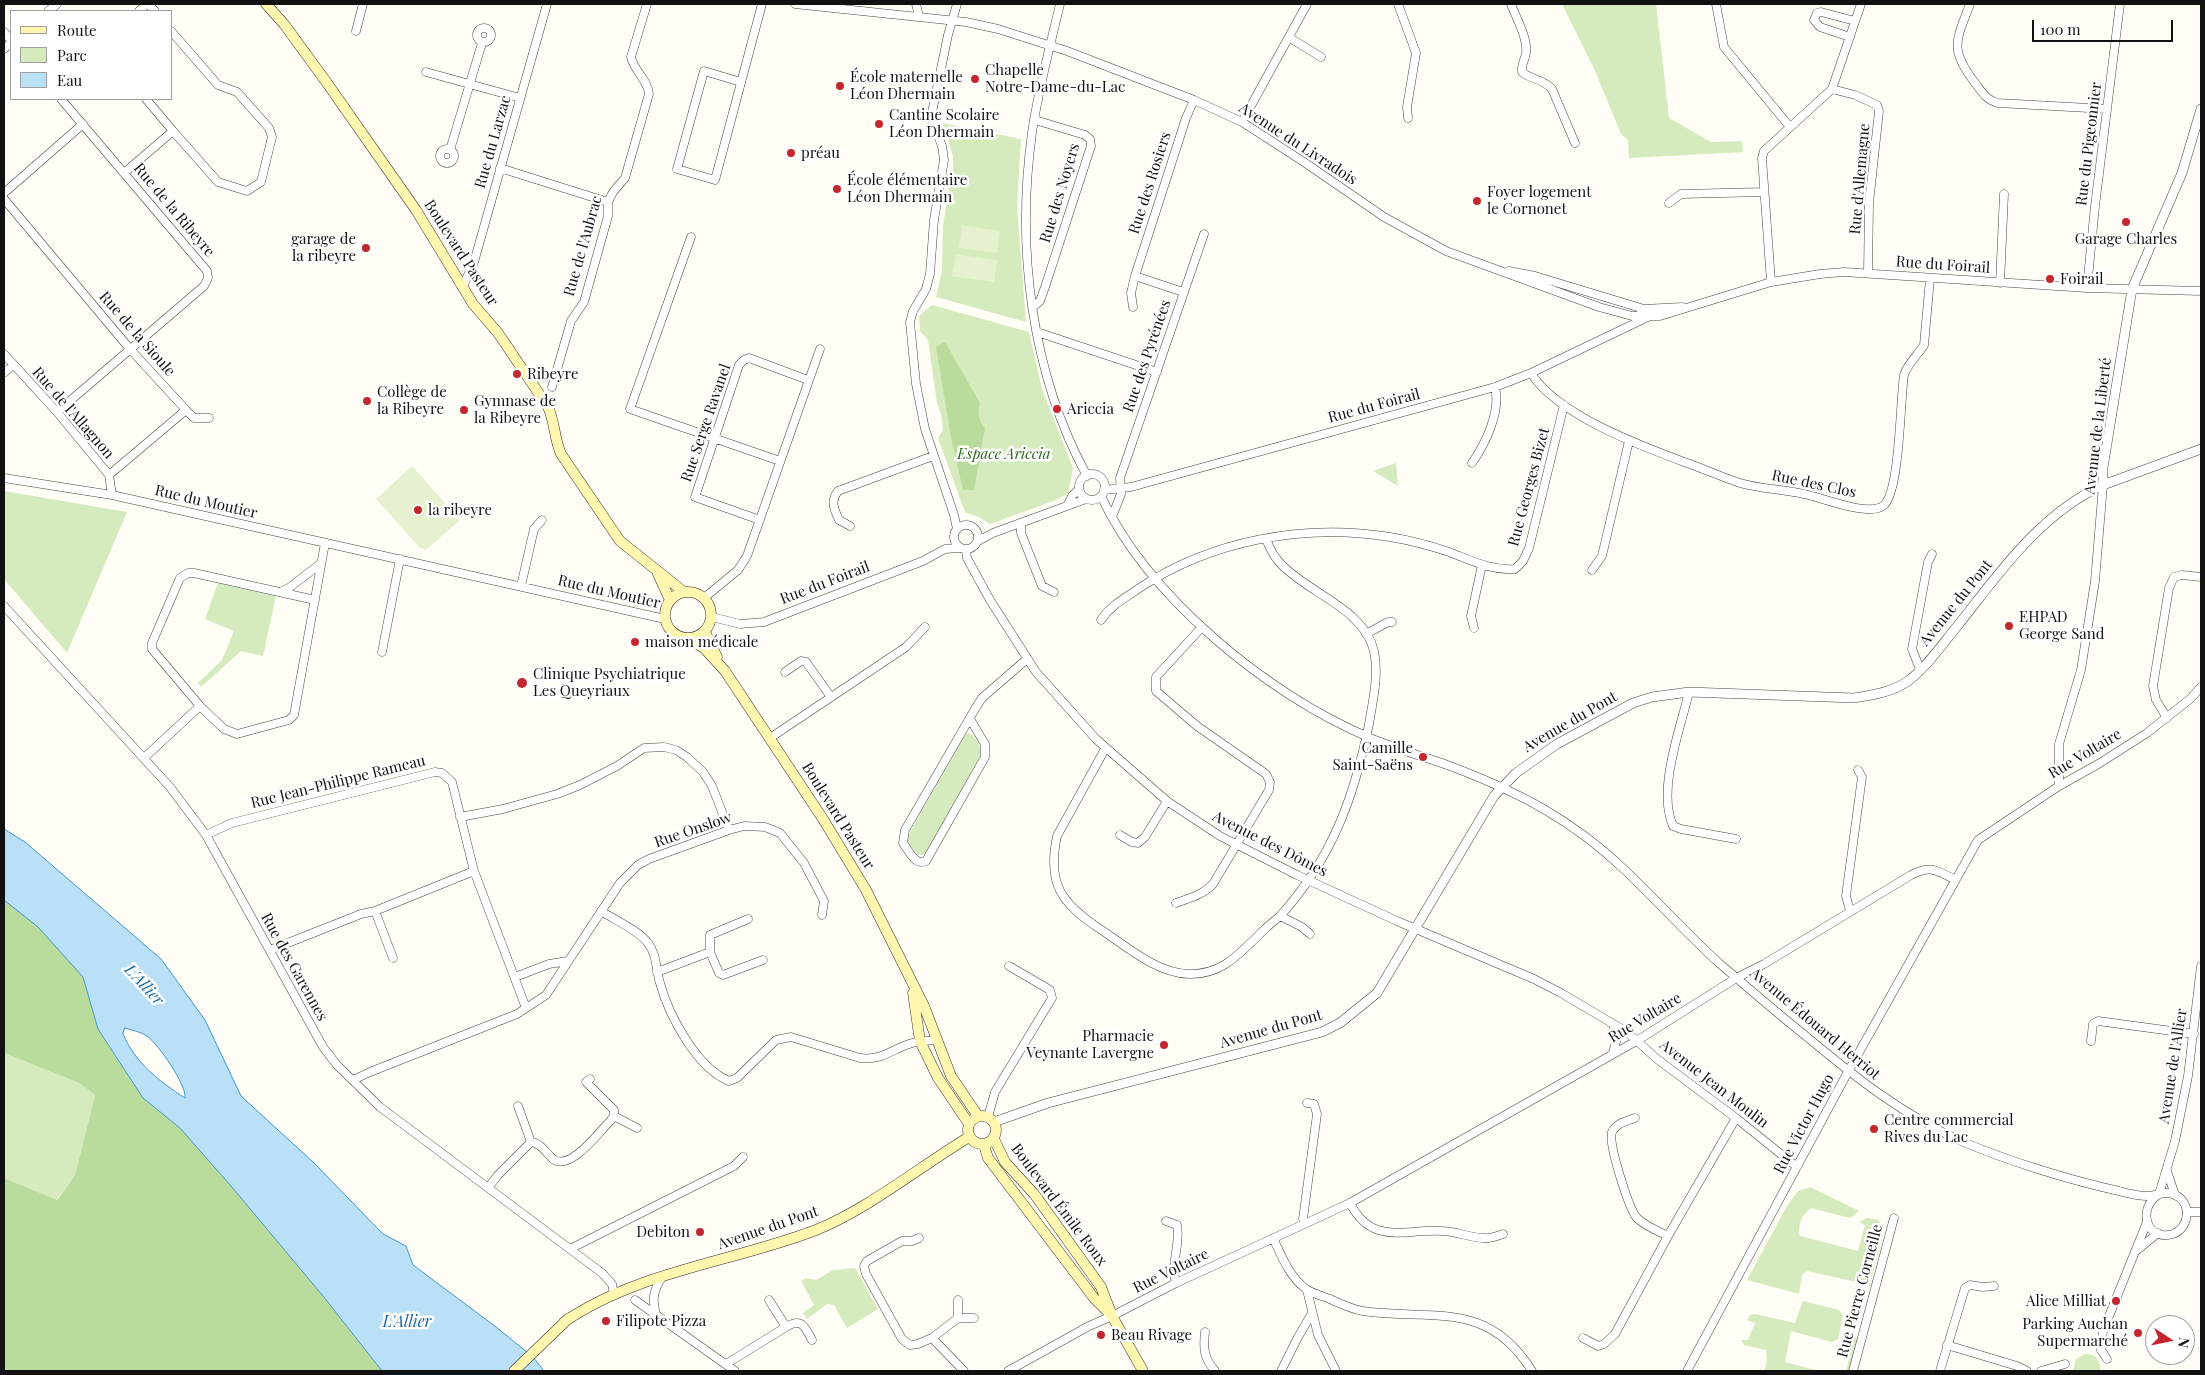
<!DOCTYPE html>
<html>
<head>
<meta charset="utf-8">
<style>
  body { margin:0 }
  #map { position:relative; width:2205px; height:1375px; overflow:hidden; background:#fffdf5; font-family:"Playfair Display",serif }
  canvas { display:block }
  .frame { position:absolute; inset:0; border:5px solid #111; pointer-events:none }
  .legend { position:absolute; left:10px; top:10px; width:162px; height:90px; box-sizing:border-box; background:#fff; border:1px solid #a0a0a0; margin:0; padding:6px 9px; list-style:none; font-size:15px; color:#111 }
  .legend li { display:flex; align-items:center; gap:10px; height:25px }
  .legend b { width:25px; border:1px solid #a0a0a0 }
  .north { position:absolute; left:2145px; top:1315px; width:50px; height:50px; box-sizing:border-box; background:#fff; border:1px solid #a0a0a0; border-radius:50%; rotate:101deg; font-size:14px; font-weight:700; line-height:20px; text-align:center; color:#111 }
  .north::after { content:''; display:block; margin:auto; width:18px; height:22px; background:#c4262e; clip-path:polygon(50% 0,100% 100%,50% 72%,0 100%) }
  .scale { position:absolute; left:2032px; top:20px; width:141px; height:22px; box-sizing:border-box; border:2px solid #111; border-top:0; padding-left:6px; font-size:15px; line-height:18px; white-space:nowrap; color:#111; -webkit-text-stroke:4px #fff; paint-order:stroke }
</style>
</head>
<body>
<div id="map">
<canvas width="2205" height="1375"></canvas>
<div class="frame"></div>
<ul class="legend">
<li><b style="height:6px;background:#fff6b0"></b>Route</li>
<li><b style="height:14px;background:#d5ebbd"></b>Parc</li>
<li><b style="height:14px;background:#b9e0f7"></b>Eau</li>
</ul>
<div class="north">N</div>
<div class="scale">100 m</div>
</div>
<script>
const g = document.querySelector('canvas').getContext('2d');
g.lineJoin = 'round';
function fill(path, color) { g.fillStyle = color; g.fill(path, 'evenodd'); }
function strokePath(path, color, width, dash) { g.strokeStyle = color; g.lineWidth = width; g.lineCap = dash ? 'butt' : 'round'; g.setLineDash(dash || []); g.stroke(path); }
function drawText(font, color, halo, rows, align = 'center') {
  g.font = font + ' "Playfair Display",serif'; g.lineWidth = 5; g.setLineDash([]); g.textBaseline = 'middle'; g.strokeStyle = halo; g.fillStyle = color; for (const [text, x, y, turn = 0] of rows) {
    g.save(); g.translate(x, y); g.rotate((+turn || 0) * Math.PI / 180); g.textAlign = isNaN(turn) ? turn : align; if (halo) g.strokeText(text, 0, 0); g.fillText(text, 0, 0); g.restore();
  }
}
const green = new Path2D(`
  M1562,4H1656L1669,118L1711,142L1742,141L1743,152L1629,158L1628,140L1621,134L1596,73Z
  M943,123L1021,139L1017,206L1026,322L936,297L942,270L943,225L953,167V156Z
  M932,305L1029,332L1042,389L1073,468L1068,493L1056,500L990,524L979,517L965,512L938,438L943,430L941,414L937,403L928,340L920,331L919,316Z
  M1396,463L1398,486L1373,471Z
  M4,491L127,512L67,653L4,579Z
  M218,583L276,596L263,656L241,651L201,687L198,683L222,660L234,631L205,619Z
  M969,733C977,736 982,747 980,756L926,853L922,855L917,854L908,842L910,832L966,734Z
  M4,1053L79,1083L95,1095L75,1175L56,1200L4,1178Z
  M1810,1187L1859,1211L1850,1218L1811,1208C1802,1214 1797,1226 1800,1236L1858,1251L1865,1225L1859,1222L1867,1218L1879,1220L1883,1235L1870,1285L1807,1271L1802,1275L1799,1294L1747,1280L1787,1206L1798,1191Z
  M855,1268L878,1309L847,1328L834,1305L827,1304L807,1319L803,1313L814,1305L801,1281L806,1278L816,1280L833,1270Z
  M1803,1301L1839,1310L1843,1315L1838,1339L1832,1342L1791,1331L1785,1362L1819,1371H1764L1767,1361L1766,1350L1744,1345L1741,1340H1748L1755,1323L1747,1320L1750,1315L1755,1314L1795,1323Z
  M1851,1335L1858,1339L1849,1371H1846L1849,1359L1841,1357L1846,1340Z
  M2085,1354C2095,1353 2102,1361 2100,1371H2073L2076,1359Z`);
const forest = new Path2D(`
  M945,342L980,403C977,413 978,420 985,428L974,490H963L952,443L936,347Z
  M4,900L38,927L83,977L98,1029L143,1098L180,1128L231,1186L323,1296L382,1371H4V1178L57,1200L75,1175L95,1095L79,1083L4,1053Z`);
const pitch = new Path2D(`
  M962,225L1000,231L997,253L959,248Z
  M956,254L997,260L994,282L952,276Z
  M412,466L460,520L426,550L420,548L376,499Z`);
const water = new Path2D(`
  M4,829L25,842L161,959L205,1020L241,1096L314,1163L383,1234L406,1246L413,1265L496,1327L533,1357L544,1371H382L323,1296L231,1186L180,1128L143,1098L98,1029L83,977L38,927L4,900ZM125,1028C132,1030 141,1032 147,1036C158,1044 187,1085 185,1098C159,1081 136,1064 123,1034Z`);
const minor = new Path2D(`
  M148,4L155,11
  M795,4L966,22L998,29L1067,51L1194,100L1242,122L1304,162L1384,217L1446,251L1599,307L1632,316H1660L1771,282L1820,274L1844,272L2087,288L2201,291
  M916,4L919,16
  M1060,4C1050,47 1038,90 1032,133C1016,248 1031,373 1087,476
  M1398,4L1416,53L1407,107L1408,118
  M1511,4C1516,18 1528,38 1526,53C1525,60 1521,64 1522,72C1531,80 1544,79 1552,89L1575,143
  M1716,4L1724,47L1790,127
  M1970,4C1956,41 1949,49 1975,83C1982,92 1986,100 1998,103L2107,109
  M48,11L57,4
  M139,11L147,4
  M477 35a7 7 0 1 1 14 0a7 7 0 1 1-14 0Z
  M171,31L218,85L237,92L269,128L272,137L261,182L247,191L218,182L173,131
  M356,31L363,4
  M4,32L11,40
  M1850,37L1820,27L1814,20L1817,13L1821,12L1855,21
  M1290,38L1321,57
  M4,49L11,43
  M426,72L520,98
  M741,82L704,71L677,169L715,180L762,4
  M1832,89L1855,95L1877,105L1879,111L1869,203L1868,273
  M1242,122L1307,4
  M440 156a7 7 0 1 1 14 0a7 7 0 1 1-14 0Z
  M450,150L482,43
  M500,168L608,202
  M124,173L173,131L146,99
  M4,193L83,124
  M4,199L130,349L186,410L109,475
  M1669,203L1681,194L1764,192
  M691,237L630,409L780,461
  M1509,271L1535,276L1644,309
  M1771,282L1762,158L1764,151L1832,89L1861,4
  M2000,283L2004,194
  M463,286L474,262L547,4
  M2087,288L2095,206L2120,4
  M1183,292L1135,276L1186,118L1194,100
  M1033,307L1040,301L1045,287L1091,146L1090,139L1085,135L1035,120
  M1133,307L1131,293L1135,276
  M1641,311L1644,309L1682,307
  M1037,332L1157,372
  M4,354L57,412L109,475L112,495
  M4,373L13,365
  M1531,373C1557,415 1641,446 1687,463C1704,469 1722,477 1740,483C1760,489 1783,489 1804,494C1821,497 1870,518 1884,505C1900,490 1900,402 1904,375C1908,363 1917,356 1924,345L1930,279
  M552,387L571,321L584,302L608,216V202L613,192L625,178L649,94C648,80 634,71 631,57L647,4
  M186,410L194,418H209
  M57,412L204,286L208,278L207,271L61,99
  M1472,463C1486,443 1501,411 1495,387
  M1079 487a13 13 0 1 1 26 0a13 13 0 1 1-26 0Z
  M4,478L112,495L665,619
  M1104,490L1131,487L1495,387L1531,373L1648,317
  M1101,496C1148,597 1267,694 1368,737C1395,749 1423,756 1450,766C1519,792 1573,820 1627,872C1658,902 1687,934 1719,963C1748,988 1777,1013 1807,1037C1855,1077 1903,1115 1961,1141C2008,1161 2069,1180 2119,1191C2127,1193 2138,1196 2147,1196C2156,1196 2166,1190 2175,1195C2192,1202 2190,1228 2173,1234C2147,1242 2136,1209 2159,1194
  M1067,506L1072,496L1079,489
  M1112,517L1121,494L1120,478L1204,234
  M760,520L695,497L739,365L744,360L749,358L808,380
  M1021,523V533L1042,586L1054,592
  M954 537a12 12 0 1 1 24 0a12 12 0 1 1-24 0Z
  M850,526L839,520C834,509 830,501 838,491L933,456
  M957,529L954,515L925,429L916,384L910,322L913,311L926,289L930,274L934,220L944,160L942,146L931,117L948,35L957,4
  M978,541L993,533L1086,499
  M966,550L967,558L990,600L1036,672L1096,739L1167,801L1220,836L1297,875L1397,921L1534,979L1561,993L1627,1032L1657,1059L1736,1118L1797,1167
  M1592,570L1602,556L1629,441
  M521,586L534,529L542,520
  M280,592L289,588L320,564
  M704,598L738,570L747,556L820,349
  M4,606L170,787L206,835L323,1047L337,1065L380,1107L602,1273L612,1284L613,1289
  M712,617L740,624L764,622L923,561L945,549L959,548
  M1101,620C1110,606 1125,598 1138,589C1211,540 1305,523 1390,537C1408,540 1428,545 1446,551C1469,559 1490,571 1515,569L1523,561L1529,548L1564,405
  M1474,628L1471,616L1482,565
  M1366,634L1388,622H1392
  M382,652L400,559
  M1920,669L1912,649L1928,562L1932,554
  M785,672L801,661L806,662L831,697
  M1689,692C1680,730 1657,790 1673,826L1681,829L1736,839
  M200,706L152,649V643L180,578L188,573H194L315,600
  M2167,718L2156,700L2153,686L2169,588L2174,577L2182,575L2201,577
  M970,719L985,744V757L926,861C915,866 909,851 903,843L905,830L975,709L982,698L1027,659
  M770,738L906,647L925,627
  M1105,749L1057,836C1047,884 1061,903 1100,929C1126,946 1156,973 1189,974C1225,975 1242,950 1266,928C1271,923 1276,920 1281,915C1332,858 1354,798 1369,724C1373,700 1379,675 1374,651C1364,609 1310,594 1282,565C1274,558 1270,549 1266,539
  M144,758L200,706L224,729L237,734L289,720L294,715L325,543
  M2059,786V744L2081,670L2095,581L2103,485
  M460,817L503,809L557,794L580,785L617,766L644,748L664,747L676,750L687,757L703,772L712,786L729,830
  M206,835L232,823L435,772L442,773L452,782L474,871L526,1008
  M1120,835L1132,842L1138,843L1145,837L1167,801
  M1176,903C1189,898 1203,895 1213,884L1269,790L1270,782L1266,774L1197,726L1156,691V677L1202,627
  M375,911L393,958
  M601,911C615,920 638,930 648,943C657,955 656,970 660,983C669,1016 697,1068 729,1081L737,1078L776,1040L791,1037L860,1058C880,1061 891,1050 909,1044C917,1041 927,1041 936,1040
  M1850,911L1846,896L1862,777L1858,770
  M1280,916L1302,927L1310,934
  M270,950L361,914L375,911L474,871
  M710,952L719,973L723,975L763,960
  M657,972L710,952V935L748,919
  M515,977L549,964L568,961
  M1613,1024L1617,1038L1613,1053
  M2091,1041L2093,1024L2098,1021L2194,1034
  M353,1080L370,1072L517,1014L546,995L620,883L638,865L649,859L729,830L744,826L765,827L780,833L804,863L824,901L822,915
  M518,1106L531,1142
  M614,1116L637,1128
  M988,1117L995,1092L1052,998L1050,990L1009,966
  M1635,1118C1627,1121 1616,1123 1612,1132C1608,1144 1629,1209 1637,1218C1645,1226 1658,1231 1668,1236
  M2167,1171L2175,1195
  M488,1188L498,1175L531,1142C541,1143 546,1153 553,1159C570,1172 599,1132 611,1120L614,1116V1110L586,1082L590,1079
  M2159,1194L2175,1141L2188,1076L2201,966
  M1350,1203C1372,1246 1404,1229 1442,1231C1456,1231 1470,1238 1484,1238C1490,1239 1497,1236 1503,1234
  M2187,1212H2201
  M1166,1221L1177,1225C1181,1244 1170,1264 1176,1283
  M1304,1223L1303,1219L1317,1114L1314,1104L1307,1103
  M919,1238L912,1241H902L867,1261L864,1266L866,1274L902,1339L910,1345L918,1344L932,1338L964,1371
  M1273,1238C1282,1257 1289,1276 1306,1289C1313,1294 1323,1296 1330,1299C1341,1304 1351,1309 1363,1311C1433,1321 1487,1299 1532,1371
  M570,1249L734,1166L743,1157
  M2136,1251L2158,1233
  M1307,1290L1318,1335L1336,1371
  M635,1300L735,1371
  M656,1315C652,1299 653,1291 662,1277
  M958,1318V1300
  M786,1327C802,1317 805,1327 812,1340
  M1205,1332C1203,1349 1204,1358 1215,1371
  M932,1338L958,1318H974
  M1583,1338L1598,1346L1604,1344L1615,1334L1668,1236L1736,1118
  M1947,1345L2017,1366L2027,1371
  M2107,1359L2101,1350L2103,1331L2147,1222
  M726,1364L786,1327L769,1300
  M1008,1371L1089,1326L1112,1316L1176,1283L1350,1203L1638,1040L1738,977L1764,964L1911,875C1931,865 1935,870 1954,879
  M1281,1371L1297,1339L1312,1313
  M1687,1371L1843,1081L1978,840L2059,786L2100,763L2147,733L2190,699L2201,687
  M1853,1371L1894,1218
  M1940,1371L1965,1288L1970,1285L1983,1287L1994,1286
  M2041,1371L2065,1364`);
const tertiary = new Path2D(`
  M2103,485V468L2132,289L2182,173L2201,109
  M994,1122L1048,1103L1322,1032L1340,1023L1377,993L1494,796L1516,773L1557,744L1633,703L1652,697L1689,692L1854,698C1872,695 1893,692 1908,681C1928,666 1943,643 1959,624C2000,572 2040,514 2103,485L2201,449`);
const secondary = new Path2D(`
  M266,4L284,24L327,83L416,210L473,304L498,333L548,407C555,422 554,438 561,454L620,541L684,592
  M658,574L670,600
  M665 615a23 23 0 1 1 46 0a23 23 0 1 1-46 0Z
  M705,632L717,657
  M689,639L704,648L725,671L823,819L866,890L924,1006L951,1076L978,1116
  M913,993L920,1041L938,1078L969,1124
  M968 1130a14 14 0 1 1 28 0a14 14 0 1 1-28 0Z
  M994,1139L1005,1162L1035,1195L1101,1287L1111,1313
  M984,1145L988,1158L1094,1298L1112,1316L1143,1371
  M564,1322C638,1271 733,1262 816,1230C868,1209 921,1166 969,1137
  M514,1371L569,1318`);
const markers = [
  [975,79,5,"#c4262e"],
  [840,86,5,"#c4262e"],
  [879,124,5,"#c4262e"],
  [791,153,5,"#c4262e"],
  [837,189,5,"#c4262e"],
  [1477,201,5,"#c4262e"],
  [2126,222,5,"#c4262e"],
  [366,248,5,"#c4262e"],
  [2050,279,5,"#c4262e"],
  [517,374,5,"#c4262e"],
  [367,401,5,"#c4262e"],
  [1057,409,5,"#c4262e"],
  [464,410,5,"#c4262e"],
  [418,510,5,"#c4262e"],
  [2009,626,5,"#c4262e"],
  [635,642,5,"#c4262e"],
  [522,683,6,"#c4262e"],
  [1423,757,5,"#c4262e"],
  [1164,1045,5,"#c4262e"],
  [1874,1129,5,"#c4262e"],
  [700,1232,5,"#c4262e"],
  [2116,1301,5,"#c4262e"],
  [606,1321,5,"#c4262e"],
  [2138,1333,5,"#c4262e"],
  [1101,1335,5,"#c4262e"]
];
const poiNames = [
  ["Chapelle",985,70],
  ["Notre-Dame-du-Lac",985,87],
  ["École maternelle",850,77],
  ["Léon Dhermain",850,94],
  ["Cantine Scolaire",889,115],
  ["Léon Dhermain",889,132],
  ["préau",801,153],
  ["École élémentaire",847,180],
  ["Léon Dhermain",847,197],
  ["Foyer logement",1487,192],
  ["le Cornonet",1487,209],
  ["garage de",356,239,"right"],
  ["la ribeyre",356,256,"right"],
  ["Garage Charles",2126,239,"center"],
  ["Foirail",2060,279],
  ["Ribeyre",527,374],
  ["Collège de",377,392],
  ["la Ribeyre",377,409],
  ["Gymnase de",474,401],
  ["la Ribeyre",474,418],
  ["Ariccia",1067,409],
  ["la ribeyre",428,510],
  ["EHPAD",2019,617],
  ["George Sand",2019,634],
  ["maison médicale",645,642],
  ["Clinique Psychiatrique",533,674],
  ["Les Queyriaux",533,691],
  ["Camille",1413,748,"right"],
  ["Saint-Saëns",1413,765,"right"],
  ["Pharmacie",1154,1036,"right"],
  ["Veynante Lavergne",1154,1053,"right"],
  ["Centre commercial",1884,1120],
  ["Rives du Lac",1884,1137],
  ["Debiton",690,1232,"right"],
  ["Alice Milliat",2106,1301,"right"],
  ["Filipote Pizza",616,1321],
  ["Parking Auchan",2128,1324,"right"],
  ["Supermarché",2128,1341,"right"],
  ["Beau Rivage",1111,1335]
];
const streetNames = [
  ["Rue du Larzac",493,142,-74],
  ["Avenue du Livradois",1298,144,33],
  ["Rue du Pigeonnier",2089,144,-83],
  ["Rue d'Allemagne",1860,179,-85],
  ["Rue des Rosiers",1150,183,-72],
  ["Rue des Noyers",1060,193,-73],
  ["Rue de la Ribeyre",174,210,50],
  ["Rue de l'Aubrac",583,246,-74],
  ["Boulevard Pasteur",461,253,57],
  ["Rue du Foirail",1943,265,4],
  ["Rue de la Sioule",137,334,49],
  ["Rue des Pyrénées",1147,356,-71],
  ["Rue du Foirail",1374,406,-15],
  ["Rue de l'Allagnon",73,413,49],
  ["Rue Serge Ravanel",706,423,-71],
  ["Avenue de la Liberté",2098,426,-83],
  ["Rue des Clos",1814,484,12],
  ["Rue Georges Bizet",1529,487,-75],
  ["Rue du Moutier",206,502,13],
  ["Rue du Foirail",825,583,-21],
  ["Rue du Moutier",609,592,13],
  ["Avenue du Pont",1956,603,-51],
  ["Avenue du Pont",1570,722,-30],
  ["Rue Voltaire",2085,754,-31],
  ["Rue Jean-Philippe Rameau",338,782,-14],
  ["Boulevard Pasteur",838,816,58],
  ["Rue Onslow",693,830,-19],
  ["Avenue des Dômes",1270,844,27],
  ["Rue des Garennes",294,967,61],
  ["Rue Voltaire",1645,1018,-31],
  ["Avenue Édouard Herriot",1815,1024,40],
  ["Avenue du Pont",1271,1029,-16],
  ["Avenue de l'Allier",2173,1066,-81],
  ["Avenue Jean Moulin",1714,1084,38],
  ["Rue Victor Hugo",1804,1124,-62],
  ["Boulevard Émile Roux",1059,1205,53],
  ["Avenue du Pont",768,1228,-19],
  ["Rue Voltaire",1171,1271,-26],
  ["Rue Pierre Corneille",1860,1291,-75]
];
const parkNames = [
  ["Espace Ariccia",1004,454]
];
const waterNames = [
  ["L'Allier",144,985,47],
  ["L'Allier",407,1322]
];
fill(green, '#d5ebbd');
fill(forest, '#b9dc9c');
fill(pitch, '#e6f2cf');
fill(water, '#b9e0f7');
strokePath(water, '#3f96cf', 1);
strokePath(minor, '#444', 9);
strokePath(tertiary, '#444', 10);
strokePath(secondary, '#333', 11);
strokePath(minor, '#fff', 8);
strokePath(tertiary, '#fff', 9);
strokePath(secondary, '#fff6b0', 10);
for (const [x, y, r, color] of markers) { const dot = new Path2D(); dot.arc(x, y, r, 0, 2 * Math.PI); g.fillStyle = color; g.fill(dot); strokePath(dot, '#fff', 2); }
drawText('15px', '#111', '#fff', poiNames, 'left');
drawText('15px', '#111', '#fff', streetNames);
drawText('italic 15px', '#2f6b1f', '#fff', parkNames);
drawText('italic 16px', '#1768a6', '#fff', waterNames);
</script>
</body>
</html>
